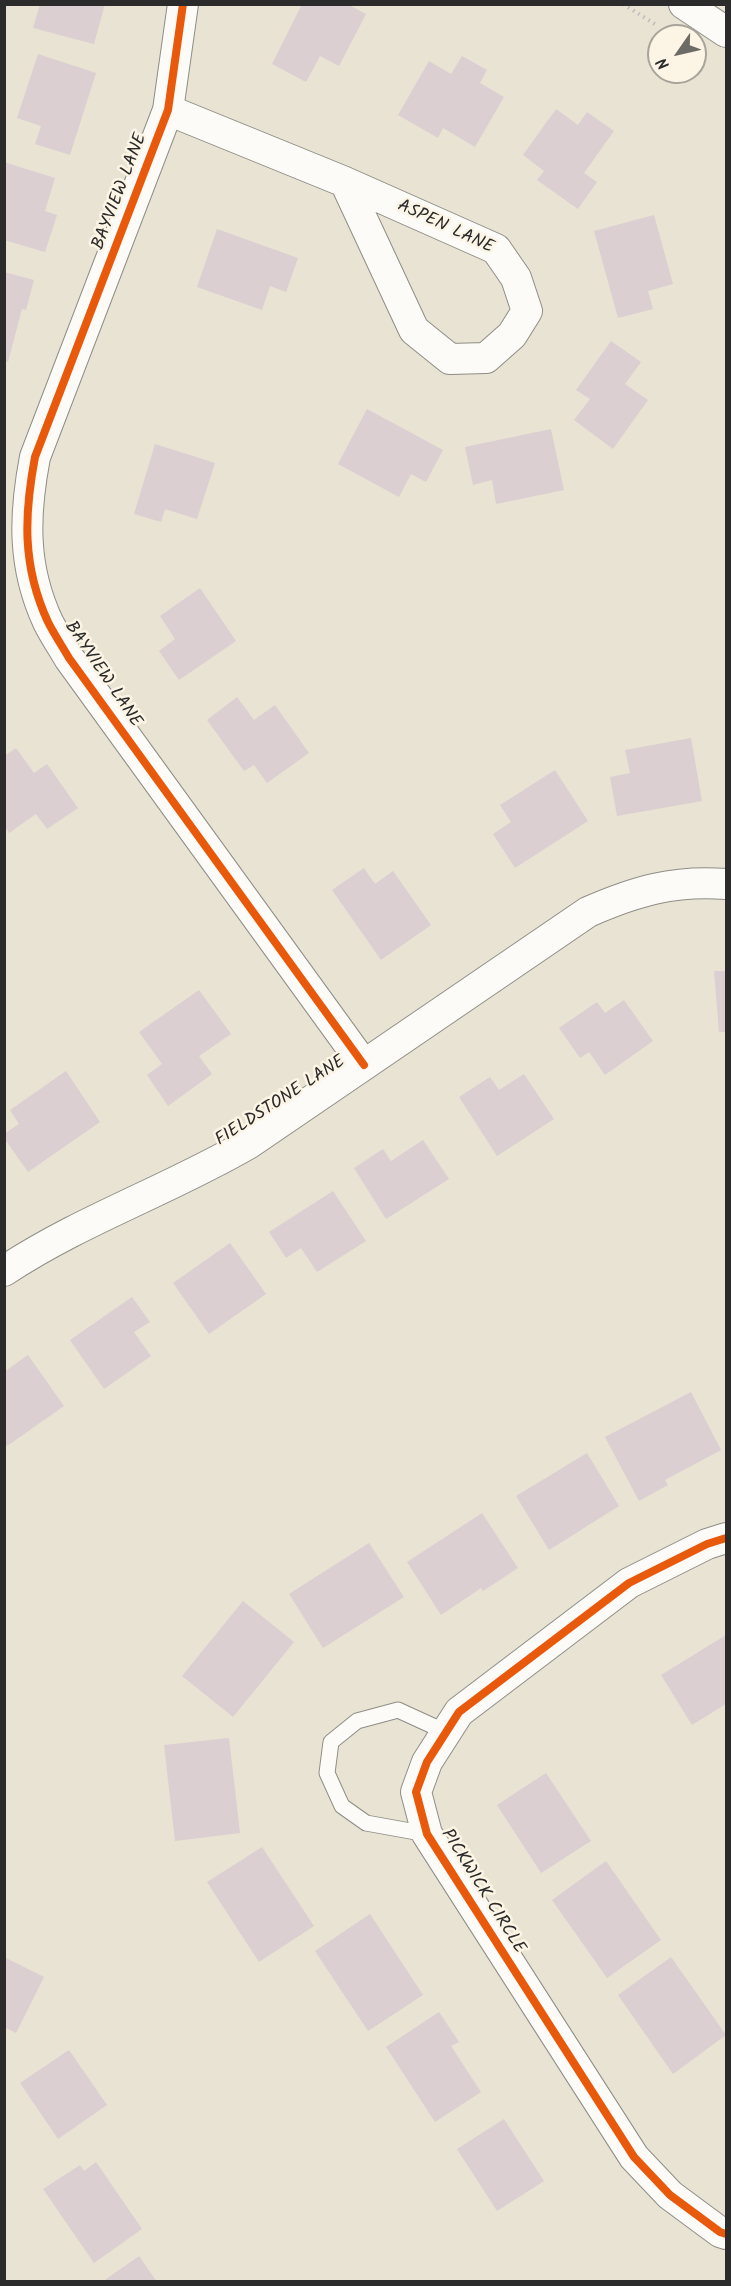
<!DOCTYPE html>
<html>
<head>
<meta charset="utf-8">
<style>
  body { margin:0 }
  #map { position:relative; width:731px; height:2286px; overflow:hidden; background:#e8e3d3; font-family:Kalam,sans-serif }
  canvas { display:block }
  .frame { position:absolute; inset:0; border:6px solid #2b2b2b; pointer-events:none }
  .north { position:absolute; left:647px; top:24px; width:60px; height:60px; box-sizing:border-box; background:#fcf5e5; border:2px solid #a8a49b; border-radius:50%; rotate:236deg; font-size:16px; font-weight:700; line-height:24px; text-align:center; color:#2b2b2b }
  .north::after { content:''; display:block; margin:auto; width:21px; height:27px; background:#6d6b66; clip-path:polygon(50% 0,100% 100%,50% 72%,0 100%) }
</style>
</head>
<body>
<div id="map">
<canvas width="731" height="2286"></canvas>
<div class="frame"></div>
<div class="north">N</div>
</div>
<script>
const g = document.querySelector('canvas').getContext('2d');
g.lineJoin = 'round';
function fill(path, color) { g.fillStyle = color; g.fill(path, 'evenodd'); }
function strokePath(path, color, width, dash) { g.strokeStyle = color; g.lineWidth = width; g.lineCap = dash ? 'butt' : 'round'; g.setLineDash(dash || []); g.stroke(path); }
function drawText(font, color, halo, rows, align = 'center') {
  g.font = font + ' Kalam,sans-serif'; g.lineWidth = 5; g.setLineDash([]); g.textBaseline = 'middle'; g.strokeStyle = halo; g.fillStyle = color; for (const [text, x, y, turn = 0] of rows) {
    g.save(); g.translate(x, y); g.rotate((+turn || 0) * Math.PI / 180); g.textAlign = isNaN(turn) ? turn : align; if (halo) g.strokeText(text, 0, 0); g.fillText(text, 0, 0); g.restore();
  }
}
const building = new Path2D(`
  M40,4H105L94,44L33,28Z
  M302,4H347L366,14L339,66L320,56L306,82L272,64Z
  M38,54L96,73L70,155L35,144L41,126L17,118Z
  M462,56L487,70L480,83L504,97L475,147L443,128L438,138L398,115L429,61L451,74Z
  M556,109L578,125L587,112L614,131L584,173L597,182L578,209L537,180L544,171L523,155Z
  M4,162L55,178L45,211L57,215L45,252L4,240Z
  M654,215L673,284L648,291L653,309L618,318L594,231Z
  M217,229L298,258L286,292L270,286L262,310L197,287Z
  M4,272L34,280L26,310L22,309L8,362L4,361Z
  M611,341L641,362L625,384L648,400L613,449L574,420L590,399L576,390Z
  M367,409L443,450L426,482L411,474L399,497L338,464Z
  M551,429L564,490L496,504L492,480L473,485L465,447Z
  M155,444L215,463L197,519L165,509L161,522L134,514Z
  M200,588L236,641L179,680L159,651L175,639L160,616Z
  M237,697L254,720L275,705L309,753L267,783L254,765L244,771L207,720Z
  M691,738L702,801L617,816L610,777L630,773L625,750Z
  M16,748L34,773L47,764L78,808L47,829L36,814L9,833L4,825V756Z
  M555,770L588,821L515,868L493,834L511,822L500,805Z
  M364,868L375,884L393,871L431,925L381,960L332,890Z
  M714,971H726V1032H719Z
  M199,990L231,1034L199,1056L212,1074L168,1106L147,1075L162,1064L139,1032Z
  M624,1000L653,1041L605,1075L589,1052L580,1058L559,1028L597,1002L605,1013Z
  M66,1071L100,1122L28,1172L4,1138V1134L19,1124L10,1110Z
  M524,1074L554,1119L497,1156L459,1097L490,1077L499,1090Z
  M423,1140L449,1179L386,1219L354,1168L383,1149L391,1161Z
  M333,1191L366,1241L317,1272L301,1248L286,1258L269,1232Z
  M230,1243L266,1294L209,1334L173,1283Z
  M132,1297L150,1322L134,1332L151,1356L104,1389L70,1340Z
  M28,1355L64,1406L7,1446L4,1443V1372Z
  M691,1392L721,1450L665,1480L668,1485L639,1501L605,1437Z
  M587,1453L619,1506L549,1550L516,1496Z
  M482,1513L518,1568L483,1591L481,1588L441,1615L407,1562Z
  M369,1543L404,1597L323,1648L289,1594Z
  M243,1601L294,1642L233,1717L182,1676Z
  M726,1635V1704L692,1725L661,1675Z
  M229,1738L240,1833L175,1841L164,1745Z
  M546,1773L591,1841L541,1873L497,1805Z
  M262,1847L314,1926L259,1962L207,1882Z
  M606,1861L661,1940L607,1978L552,1900Z
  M370,1914L423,1995L368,2031L315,1951Z
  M4,1957L44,1977L16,2033L4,2027Z
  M671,1957L726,2035L673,2074L618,1995Z
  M439,2012L459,2042L451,2046L481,2092L435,2122L386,2047Z
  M69,2050L107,2105L58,2139L20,2083Z
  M504,2119L544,2181L497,2211L457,2149Z
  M96,2162L142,2229L94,2263L43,2189L80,2165L84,2171Z
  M139,2256L157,2282H102Z`);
const path = new Path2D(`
  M623,4L658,26`);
const service = new Path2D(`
  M427,1834L366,1823L342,1806L327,1773L331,1742L357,1721L398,1710L446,1732`);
const minor = new Path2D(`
  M183,4L168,110L35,457C24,515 22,566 48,622C54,634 62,646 69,658L364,1065
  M684,4L726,32
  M168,110L345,182L414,330L450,359L486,358L512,335L527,311L516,278L496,249L345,182
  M4,1271C81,1220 169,1190 248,1144L588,912C636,891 674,880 726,884
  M726,1538L707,1544L629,1583L459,1712L427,1762L416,1792L427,1834L634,2157L670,2195L720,2232L726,2234`);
const cycleway = new Path2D(`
  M183,4L168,110L35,457C24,515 22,566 48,622C54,634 62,646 69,658L364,1065
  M726,1538L707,1544L629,1583L459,1712L427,1762L416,1792L427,1834L634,2157L670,2195L720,2232L726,2234`);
const streetNames = [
  ["BAYVIEW LANE",121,192,-69],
  ["ASPEN LANE",445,228,25],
  ["BAYVIEW LANE",102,675,56],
  ["FIELDSTONE LANE",281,1102,-33],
  ["PICKWICK CIRCLE",482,1892,58]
];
fill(building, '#dbcfd2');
strokePath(service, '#8f8d85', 17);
strokePath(minor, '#8f8d85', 32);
strokePath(path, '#bdbcba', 4, [1.5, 4.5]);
strokePath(service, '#fcfbf8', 15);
strokePath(minor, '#fcfbf8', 30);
strokePath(cycleway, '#e8590c', 8);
drawText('18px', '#2b2b2b', '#fcf5e5', streetNames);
</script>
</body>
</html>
